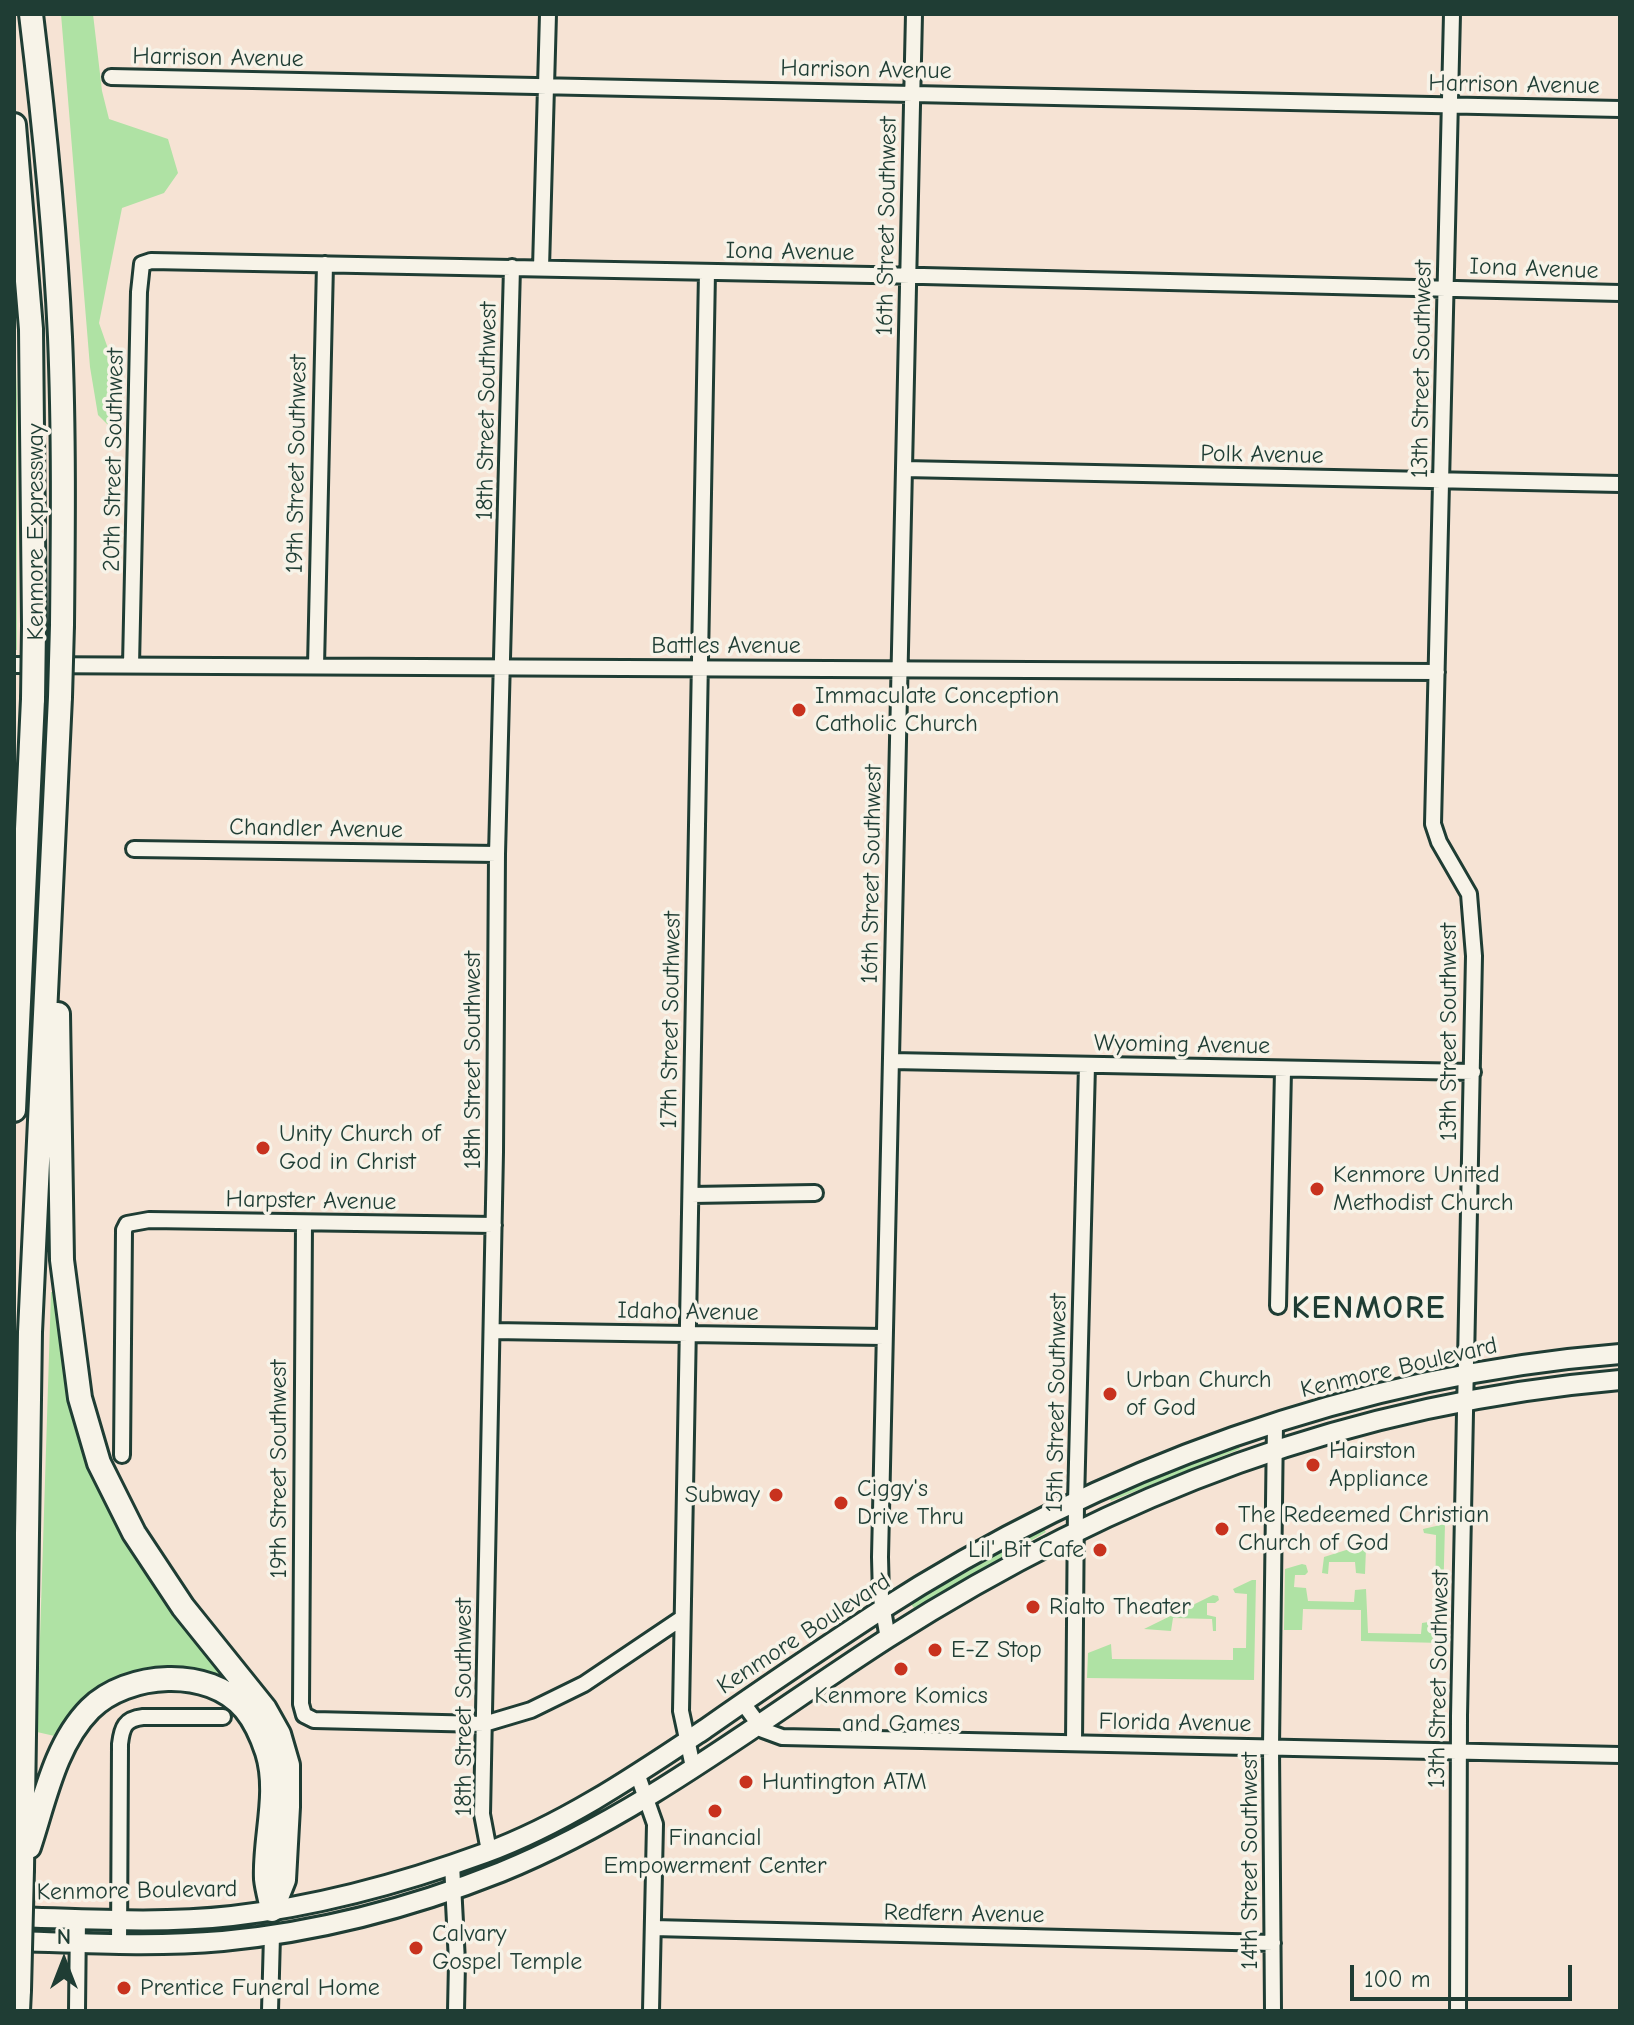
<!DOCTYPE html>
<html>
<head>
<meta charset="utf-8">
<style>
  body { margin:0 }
  #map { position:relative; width:1634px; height:2025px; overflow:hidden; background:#f6e3d4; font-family:"Comic Neue",sans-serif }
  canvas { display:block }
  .frame { position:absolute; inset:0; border:16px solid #1f3d34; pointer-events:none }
  .north { position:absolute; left:24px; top:1921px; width:80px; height:80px; -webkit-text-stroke:6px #f7f3e8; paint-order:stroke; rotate:0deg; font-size:22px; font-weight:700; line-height:32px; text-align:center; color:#1f3d34 }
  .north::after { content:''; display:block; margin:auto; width:28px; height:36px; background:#1f3d34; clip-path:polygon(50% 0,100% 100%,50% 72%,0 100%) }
  .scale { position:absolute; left:1350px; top:1965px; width:222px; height:36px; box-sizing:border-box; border:4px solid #1f3d34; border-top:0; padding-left:10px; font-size:24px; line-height:28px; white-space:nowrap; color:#1f3d34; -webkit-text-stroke:6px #f7f3e8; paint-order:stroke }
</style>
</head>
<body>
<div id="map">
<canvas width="1634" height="2025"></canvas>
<div class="frame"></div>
<div class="north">N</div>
<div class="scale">100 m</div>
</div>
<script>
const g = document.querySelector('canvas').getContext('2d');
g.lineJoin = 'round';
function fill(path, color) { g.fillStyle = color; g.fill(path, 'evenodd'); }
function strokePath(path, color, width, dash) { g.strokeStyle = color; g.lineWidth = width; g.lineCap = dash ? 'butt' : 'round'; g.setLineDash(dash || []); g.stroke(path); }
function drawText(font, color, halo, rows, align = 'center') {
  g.font = font + ' "Comic Neue",sans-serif'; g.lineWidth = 7; g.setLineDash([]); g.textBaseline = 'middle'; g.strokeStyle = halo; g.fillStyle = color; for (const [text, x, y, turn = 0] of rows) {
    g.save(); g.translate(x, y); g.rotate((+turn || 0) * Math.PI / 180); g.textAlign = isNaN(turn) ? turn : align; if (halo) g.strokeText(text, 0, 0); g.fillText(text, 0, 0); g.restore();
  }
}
const green = new Path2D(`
  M61,14H93L102,91L109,119L168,139L178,173L164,193L122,208L99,323L113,363L117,434L98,415L90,367Z
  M14,318L17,395V650H14Z
  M51,1292H58L63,1358L81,1441L120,1526L236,1685L165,1669L125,1673L86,1695L59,1737L37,1732Z
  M1238,1445L1240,1449L1111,1501L1109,1497Z
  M1445,1524L1442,1643L1361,1641V1610L1303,1609L1302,1630H1284L1285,1569L1302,1564L1306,1565L1308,1572L1305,1575H1295L1294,1587L1306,1588L1308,1601L1354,1602L1355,1590L1366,1589L1368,1633L1421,1634L1422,1623L1435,1621L1436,1535L1424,1533L1423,1529Z
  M1043,1528L1046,1532L914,1608L911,1604Z
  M1362,1545L1366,1548L1365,1574L1356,1573L1355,1562H1329L1328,1574L1322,1573L1324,1557Z
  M1252,1580H1256L1254,1680L1087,1678L1088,1653L1111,1644L1112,1659L1233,1660V1648H1246L1247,1594L1235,1593L1233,1589Z
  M1213,1595L1218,1596L1219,1600L1215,1603H1207V1615L1216,1617V1631H1213L1212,1619L1173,1618L1171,1631L1144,1629Z`);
const minor = new Path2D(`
  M1452,14L1433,824L1439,842L1469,894L1474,956L1459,1716L1458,2011
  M111,77L1620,109
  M541,268L548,14
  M904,469L1620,484
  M14,665L1437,672
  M131,665L139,292L142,264L151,261L923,276L1620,293
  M316,666L325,264
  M134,849L497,854
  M891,1061L1473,1072
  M691,1195L815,1193
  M304,1223L301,1704L304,1715L314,1720L484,1724L531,1710L584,1684L682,1618
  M1278,1306L1283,1070
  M492,1331L884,1337
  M122,1455L124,1230L127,1224L149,1220L494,1225
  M888,1639L881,1598L880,1557L914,14
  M743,1703L763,1730L782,1737L1620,1755
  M1074,1743L1076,1502L1087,1065
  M693,1767L681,1711L707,272
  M637,1773L655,1824L651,2011
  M489,1851L482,1814L495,1152L497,854L512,267
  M452,1864L457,1962L456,2011
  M653,1928L1273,1943
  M119,1945L120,1744C122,1727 125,1719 143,1717H223
  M77,2011L78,1918
  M270,2011L272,1935
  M1273,2011L1271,1747L1275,1423`);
const major = new Path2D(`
  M14,1917C86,1919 160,1924 232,1916C318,1906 403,1883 485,1853C564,1824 636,1775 705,1729C762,1689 820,1650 878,1612C1100,1468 1356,1375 1620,1354
  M14,1941C84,1943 153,1947 223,1941C317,1932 413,1907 501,1872C641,1815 762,1719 888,1638C1115,1493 1351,1403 1620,1380`);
const highway = new Path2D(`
  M31,14C44,121 55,229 60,337C64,433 63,529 62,625
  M14,125L31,329L34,626
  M58,1014L62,1260L80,1398L99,1463L134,1533L183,1607L265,1709L279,1734L288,1765V1807L284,1880L272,1910
  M14,1110L33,699
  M29,1847C44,1802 55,1744 90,1709C127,1672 209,1666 245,1709C255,1721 262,1737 267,1752C280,1793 264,1838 266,1879C267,1889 270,1899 272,1909
  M22,1869L30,1332L60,697
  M18,2011L19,1990`);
const highwayBridge = new Path2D(`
  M60,697L62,625
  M33,699L34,626
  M19,1990L22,1869`);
const markers = [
  [799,710,8,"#c8321e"],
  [263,1148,8,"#c8321e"],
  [1317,1189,8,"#c8321e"],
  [1110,1394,8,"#c8321e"],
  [1313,1465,8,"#c8321e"],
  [776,1495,8,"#c8321e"],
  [841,1503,8,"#c8321e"],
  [1222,1529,8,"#c8321e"],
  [1100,1550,8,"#c8321e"],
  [1033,1607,8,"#c8321e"],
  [935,1650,8,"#c8321e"],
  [901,1669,8,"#c8321e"],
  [746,1782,8,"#c8321e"],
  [715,1811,8,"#c8321e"],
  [416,1948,8,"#c8321e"],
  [124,1988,8,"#c8321e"]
];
const streetNames = [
  ["Harrison Avenue",218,58,1],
  ["Harrison Avenue",866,70,1],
  ["Harrison Avenue",1514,85,1],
  ["16th Street Southwest",887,226,-89],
  ["Iona Avenue",790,252,1],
  ["Iona Avenue",1534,269,2],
  ["13th Street Southwest",1422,369,-89],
  ["18th Street Southwest",487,411,-89],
  ["Polk Avenue",1262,455,1],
  ["20th Street Southwest",114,460,-89],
  ["19th Street Southwest",297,464,-89],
  ["Kenmore Expressway",36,532,-90],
  ["Battles Avenue",726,646],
  ["Chandler Avenue",316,829,1],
  ["16th Street Southwest",872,874,-89],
  ["17th Street Southwest",671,1020,-89],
  ["13th Street Southwest",1449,1032,-90],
  ["Wyoming Avenue",1182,1045,1],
  ["18th Street Southwest",473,1060,-90],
  ["Harpster Avenue",311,1201,1],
  ["Idaho Avenue",688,1312,1],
  ["Kenmore Boulevard",1399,1368,-13],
  ["15th Street Southwest",1057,1403,-89],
  ["19th Street Southwest",279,1469,-90],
  ["Kenmore Boulevard",804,1634,-33],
  ["13th Street Southwest",1439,1679,-89],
  ["18th Street Southwest",464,1707,-90],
  ["Florida Avenue",1175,1723,1],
  ["14th Street Southwest",1250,1861,-90],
  ["Kenmore Boulevard",137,1891,-1],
  ["Redfern Avenue",964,1914,1]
];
const poiNames = [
  ["Immaculate Conception",815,696],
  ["Catholic Church",815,724],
  ["Unity Church of",279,1134],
  ["God in Christ",279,1162],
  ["Kenmore United",1333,1175],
  ["Methodist Church",1333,1203],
  ["Urban Church",1126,1380],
  ["of God",1126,1408],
  ["Hairston",1329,1451],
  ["Appliance",1329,1479],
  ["Ciggy's",857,1489],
  ["Drive Thru",857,1517],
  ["Subway",760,1495,"right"],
  ["The Redeemed Christian",1238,1515],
  ["Church of God",1238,1543],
  ["Lil' Bit Cafe",1084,1550,"right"],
  ["Rialto Theater",1049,1607],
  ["E-Z Stop",951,1650],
  ["Kenmore Komics",901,1696,"center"],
  ["and Games",901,1724,"center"],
  ["Huntington ATM",762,1782],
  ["Financial",715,1838,"center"],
  ["Empowerment Center",715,1866,"center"],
  ["Calvary",432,1934],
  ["Gospel Temple",432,1962],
  ["Prentice Funeral Home",140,1988]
];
const districtNames = [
  ["KENMORE",1369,1309]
];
fill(green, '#afe2a4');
strokePath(minor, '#1f3d34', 20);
strokePath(major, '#1f3d34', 24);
strokePath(highway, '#1f3d34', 28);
strokePath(minor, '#f7f3e8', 14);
strokePath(major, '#f7f3e8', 18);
strokePath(highway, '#f7f3e8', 22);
strokePath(highwayBridge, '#1f3d34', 28, []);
strokePath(highwayBridge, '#f7f3e8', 22);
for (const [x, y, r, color] of markers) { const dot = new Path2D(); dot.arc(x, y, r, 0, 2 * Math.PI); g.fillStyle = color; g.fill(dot); strokePath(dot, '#f7f3e8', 3); }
drawText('24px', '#1f3d34', '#f7f3e8', streetNames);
drawText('24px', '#1f3d34', '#f7f3e8', poiNames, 'left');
g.letterSpacing = '2px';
drawText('bold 32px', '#1f3d34', '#f7f3e8', districtNames);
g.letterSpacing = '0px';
</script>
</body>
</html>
